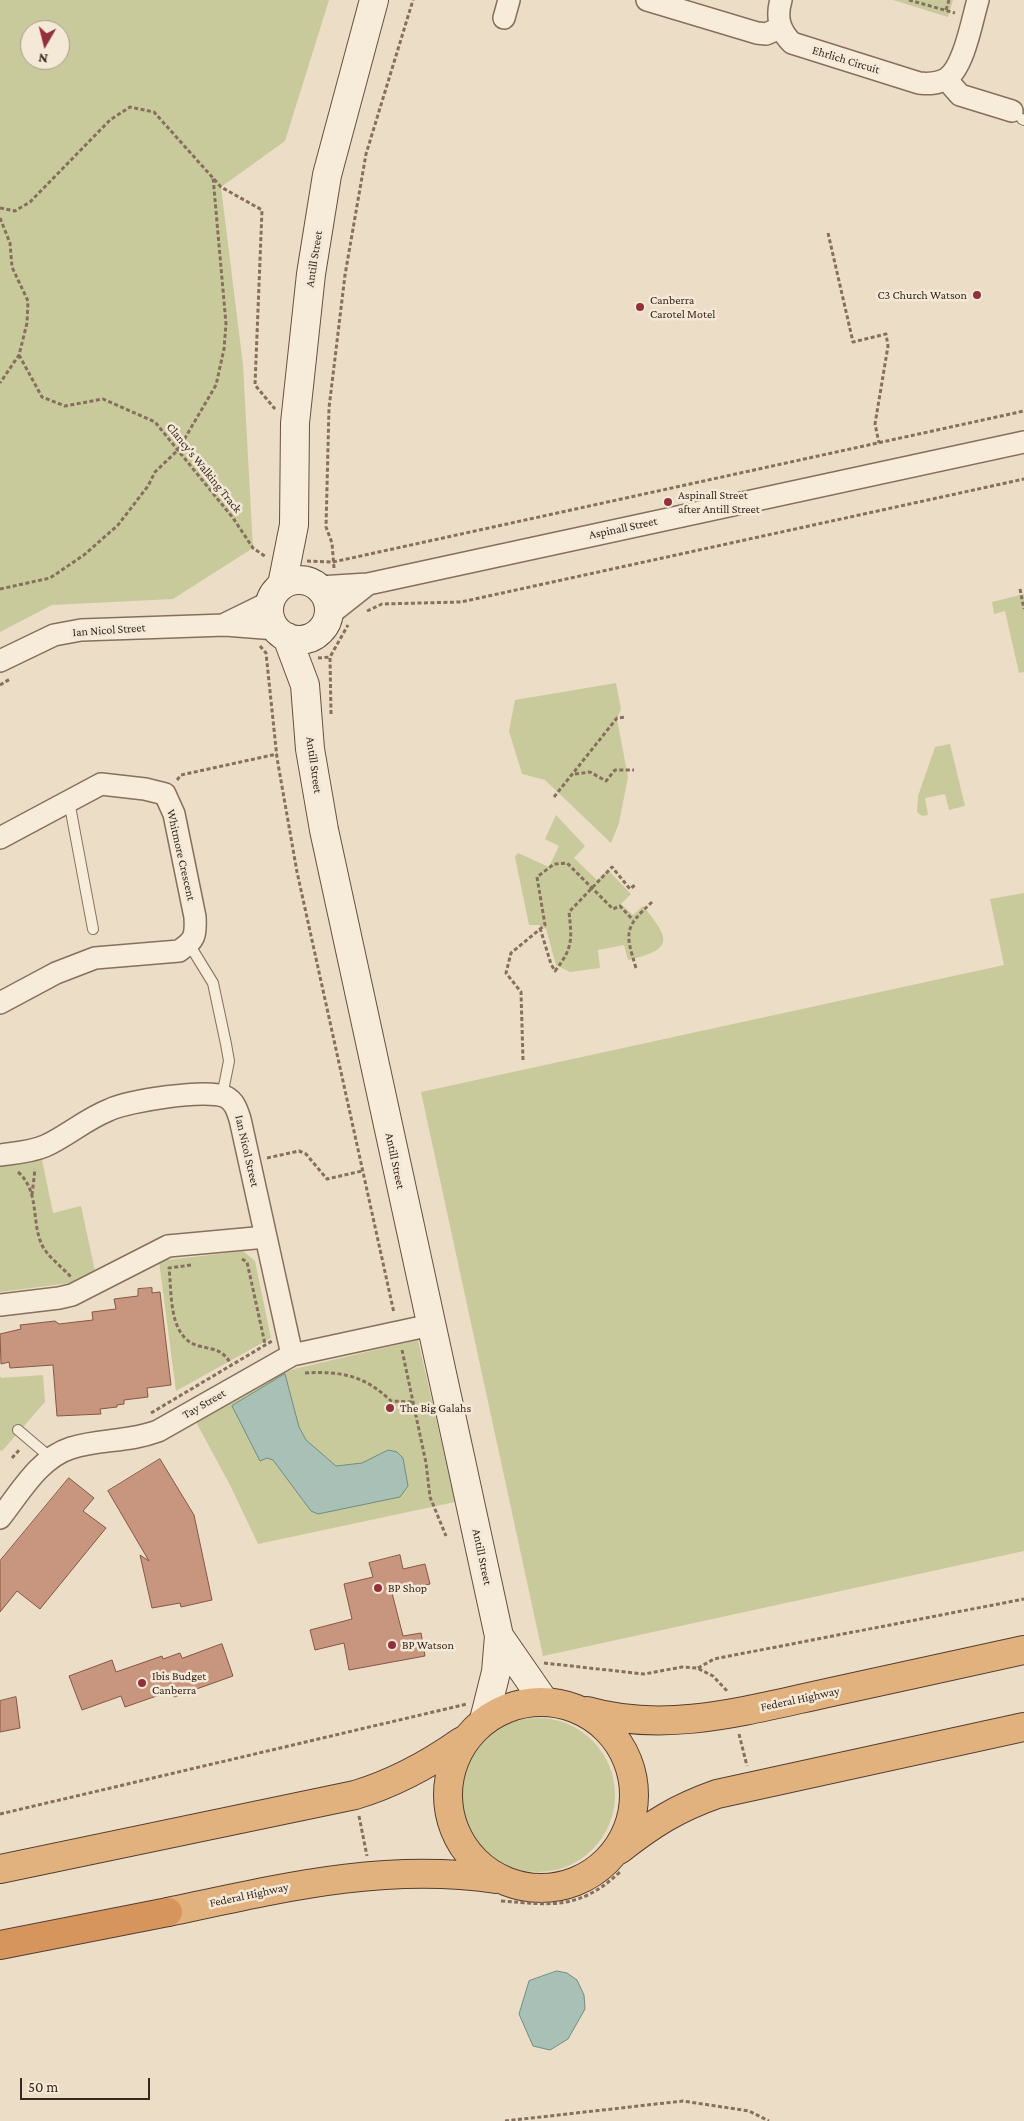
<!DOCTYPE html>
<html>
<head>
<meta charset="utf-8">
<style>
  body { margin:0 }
  #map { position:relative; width:1024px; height:2121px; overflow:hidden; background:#ecddc6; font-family:"Crimson Pro",serif }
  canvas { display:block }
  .north { position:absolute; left:20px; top:20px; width:50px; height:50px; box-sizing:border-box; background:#f4e8d6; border:1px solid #a99c8d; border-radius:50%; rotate:188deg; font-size:14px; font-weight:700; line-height:20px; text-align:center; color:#382920 }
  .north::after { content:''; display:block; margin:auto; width:18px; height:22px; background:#92303b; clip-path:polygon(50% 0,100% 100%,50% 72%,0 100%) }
  .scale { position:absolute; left:20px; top:2078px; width:130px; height:22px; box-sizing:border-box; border:2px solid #382920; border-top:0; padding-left:6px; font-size:15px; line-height:18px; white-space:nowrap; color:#382920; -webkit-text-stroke:4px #f4e8d6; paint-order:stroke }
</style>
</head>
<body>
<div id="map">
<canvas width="1024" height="2121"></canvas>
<div class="north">N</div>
<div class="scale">50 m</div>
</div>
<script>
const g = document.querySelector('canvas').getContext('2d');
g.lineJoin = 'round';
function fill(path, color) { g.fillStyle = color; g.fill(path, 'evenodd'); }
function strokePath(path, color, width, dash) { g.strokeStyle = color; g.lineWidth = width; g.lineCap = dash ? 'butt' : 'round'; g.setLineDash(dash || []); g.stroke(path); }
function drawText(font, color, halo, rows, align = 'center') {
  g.font = font + ' "Crimson Pro",serif'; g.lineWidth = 5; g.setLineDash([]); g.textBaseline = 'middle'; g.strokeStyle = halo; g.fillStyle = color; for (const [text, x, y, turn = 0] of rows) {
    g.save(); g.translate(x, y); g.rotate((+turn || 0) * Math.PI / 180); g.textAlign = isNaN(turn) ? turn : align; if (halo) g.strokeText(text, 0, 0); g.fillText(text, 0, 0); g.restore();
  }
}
const green = new Path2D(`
  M0,0H329L285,141L221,187L243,365L253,548L173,599L52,605L0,632ZM30,30H60V60H30Z
  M893,0H953L948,17Z
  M1024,594V672L1019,673L1005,611L994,614L992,602Z
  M616,683L621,709L617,719L628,777L619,823L611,843L545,780L522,774L509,731L515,700Z
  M950,744L965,806L949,810L945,794L925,798L928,815L922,816L917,812L918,796L935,747Z
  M556,815L585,846L574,858L597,880L608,870L631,894L621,904L633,915L643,906C670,939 675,949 628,960L624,945L598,950L600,968L570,972L556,965L546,929L539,925H529L515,857L518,853L549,867L559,846L545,839Z
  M1024,893V1551L543,1656L421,1092L1004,965L990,899Z
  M41,1155L53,1213L81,1206L95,1271L71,1283L0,1292V1159Z
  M243,1251L255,1261L271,1338L176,1391L159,1261Z
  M418,1340L455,1502L258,1544L231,1487L196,1422L282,1373L298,1368Z
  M0,1375L1,1378L43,1375L45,1402L2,1451L0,1450Z
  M461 1795a77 77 0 1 1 154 0a77 77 0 1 1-154 0Z`);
const water = new Path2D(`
  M285,1374L299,1427L306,1440L336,1466L362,1463L388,1450L397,1452L403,1458L408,1486L400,1497L318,1514L311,1511L273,1460L267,1458L260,1461L232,1406Z
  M557,1971L567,1973L577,1980L584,1995L585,2009L568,2039L550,2050L533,2046L519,2014L529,1981Z`);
const building = new Path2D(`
  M152,1288V1293L160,1292L171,1385L147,1388L148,1397L124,1400V1404L117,1405V1407L100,1409L101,1414L57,1416L53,1365L10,1368L9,1362L1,1364L0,1334L21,1329L20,1325L55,1321L59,1324L93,1320L92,1312L116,1309L114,1299L138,1296V1289Z
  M160,1459L194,1515L212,1600L181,1607L180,1603L152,1608L140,1555L149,1561L108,1491Z
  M69,1478L94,1498L83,1511L106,1528L40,1609L17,1591L0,1612V1561Z
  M400,1555L403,1569L425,1564L430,1584L392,1593L403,1636L421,1633L425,1656L349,1670L344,1643L315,1650L310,1630L352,1619L344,1584L373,1577L369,1563Z
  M222,1644L233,1676L174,1697L171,1691L125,1707L121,1696L82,1710L69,1676L112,1660L116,1672L162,1656L163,1659L180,1653L182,1658Z
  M16,1697L20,1728L0,1732V1701Z`);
const path = new Path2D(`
  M909,0L955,13
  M946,10L949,0
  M0,208L15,211L30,202L110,120L130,107L154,112L221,187L262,210L255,385L275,409
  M0,218L10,243L12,267L28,301L27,323L19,355L0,383
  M828,233L853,342L886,334L888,346L875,424L879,443
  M19,355L42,397L65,406L103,399L155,422L233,518L253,548L266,557
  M307,561L333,562L1024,411
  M334,568L332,543L326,527L329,408L345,275L366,154L413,0
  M0,589L50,578L84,555L118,525L148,486L155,472L178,450L216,385L224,349L226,324L213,177
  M1020,589L1024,609
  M367,611L382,604L461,602L1024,479
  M260,646L266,653L277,758L297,872L394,1313
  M318,658L330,657
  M0,685L10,679
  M331,714L330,657L348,625
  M575,774L590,772L606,781L615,770H634
  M177,780L181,775L277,754
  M554,797L617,718L626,717
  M540,928L551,964L555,971C573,948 572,940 569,912L612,867L630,889L635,885
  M636,968C625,932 624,928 652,902
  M523,1060L521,992L506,973L511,953L545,925L537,877L554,864L567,863L613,909L620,906L633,920
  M267,1158L299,1151L306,1154L327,1179L362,1171
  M18,1172C40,1191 31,1222 42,1245C47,1256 62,1267 71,1277
  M32,1195L35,1169
  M242,1259L247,1262L265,1344
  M191,1265L169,1268C172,1293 168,1338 199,1346C215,1350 222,1349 231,1364
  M402,1350L426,1463L430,1497L446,1536
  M305,1373C341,1371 364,1375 391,1401L413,1402
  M151,1413L272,1341
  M12,1458L20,1449
  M544,1663L644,1674L682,1667L697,1668L713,1676L728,1692
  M698,1668L714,1659L1024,1599
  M739,1734L747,1766
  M0,1814L467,1704
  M359,1816L367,1856
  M501,1901C553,1905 579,1910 620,1872
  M505,2121L683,2101L749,2111L769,2121`);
const service = new Path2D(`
  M1022,119L1024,120
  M69,801L93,929
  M189,944L213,983L226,1044L229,1061L222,1096
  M18,1430L51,1458`);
const minor = new Path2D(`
  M647,0L757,33L766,34L780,28
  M781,0C776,17 779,30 792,43L919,83C929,84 937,84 946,79C964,68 972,20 978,0
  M504,18L509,0
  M946,79L960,95L1012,111
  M319,587L368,584L1024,442
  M330,614L368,584
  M225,624L270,602
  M0,661L54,635L81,630L225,625L276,629
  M0,838L101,784L145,789L165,794L174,814L195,917C196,936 195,940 179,951L95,958L56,973L0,1003
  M0,1155C15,1153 31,1152 45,1146C67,1136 86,1119 109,1110C128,1101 207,1088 226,1097C235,1102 237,1110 240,1119L292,1355
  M0,1305L59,1298L72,1295L168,1246L266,1237
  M0,1518C20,1493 39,1458 71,1448C99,1439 129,1442 158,1431L292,1355L431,1325`);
const secondary = new Path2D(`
  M269 610a30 30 0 1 1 60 0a30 30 0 1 1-60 0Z
  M282,585L294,525L295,423L311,274L327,175L374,0
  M287,637L305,685L310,749L324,830L499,1636L496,1672L484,1720
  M499,1636L544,1701`);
const trunk = new Path2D(`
  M448 1795a93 93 0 1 1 186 0a93 93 0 1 1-186 0Z
  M587,1711C667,1734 748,1710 827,1693C893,1679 958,1664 1024,1650
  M619,1850C652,1824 677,1808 717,1794L1024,1727
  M0,1869L355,1795C395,1783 428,1765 462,1741
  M168,1912C277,1889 384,1862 496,1879`);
const motorway = new Path2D(`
  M0,1945L168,1912`);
const markers = [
  [977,295,5,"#92303b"],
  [640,307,5,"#92303b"],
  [668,502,5,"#92303b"],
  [390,1408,5,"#92303b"],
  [378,1588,5,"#92303b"],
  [392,1645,5,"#92303b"],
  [142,1683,5,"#92303b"]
];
const streetNames = [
  ["Ehrlich Circuit",846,60,17],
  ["Antill Street",314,259,-81],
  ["Clancy's Walking Track",204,468,51],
  ["Aspinall Street",623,528,-12],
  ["Ian Nicol Street",109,630,-4],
  ["Antill Street",314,765,82],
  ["Whitmore Crescent",181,855,77],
  ["Ian Nicol Street",247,1151,77],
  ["Antill Street",395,1161,78],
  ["Tay Street",204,1404,-30],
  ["Antill Street",482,1557,78],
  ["Federal Highway",800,1699,-12],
  ["Federal Highway",249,1895,-12]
];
const poiNames = [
  ["C3 Church Watson",967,295,"right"],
  ["Canberra",650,300],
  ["Carotel Motel",650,314],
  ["Aspinall Street",678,495],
  ["after Antill Street",678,509],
  ["The Big Galahs",400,1408],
  ["BP Shop",388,1588],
  ["BP Watson",402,1645],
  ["Ibis Budget",152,1676],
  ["Canberra",152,1690]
];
fill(green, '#c9ca9b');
fill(water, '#a8c0b6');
strokePath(water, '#6f8e83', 1);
fill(building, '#c8967e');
strokePath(building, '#845744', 1);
strokePath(service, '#866f5d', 12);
strokePath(minor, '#866f5d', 24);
strokePath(secondary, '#685040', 30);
strokePath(trunk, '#553e31', 30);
strokePath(motorway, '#553e31', 30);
strokePath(path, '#866f5d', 3, [4, 2.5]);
strokePath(service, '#f7ebd9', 10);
strokePath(minor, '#f7ebd9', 21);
strokePath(secondary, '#f7ebd9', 28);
strokePath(trunk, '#e2b27e', 28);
strokePath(motorway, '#d6955c', 28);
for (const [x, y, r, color] of markers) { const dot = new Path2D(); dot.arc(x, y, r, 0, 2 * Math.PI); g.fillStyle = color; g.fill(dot); strokePath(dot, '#f4e8d6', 2); }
drawText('12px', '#382920', '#f4e8d6', streetNames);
drawText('12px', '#382920', '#f4e8d6', poiNames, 'left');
</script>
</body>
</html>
